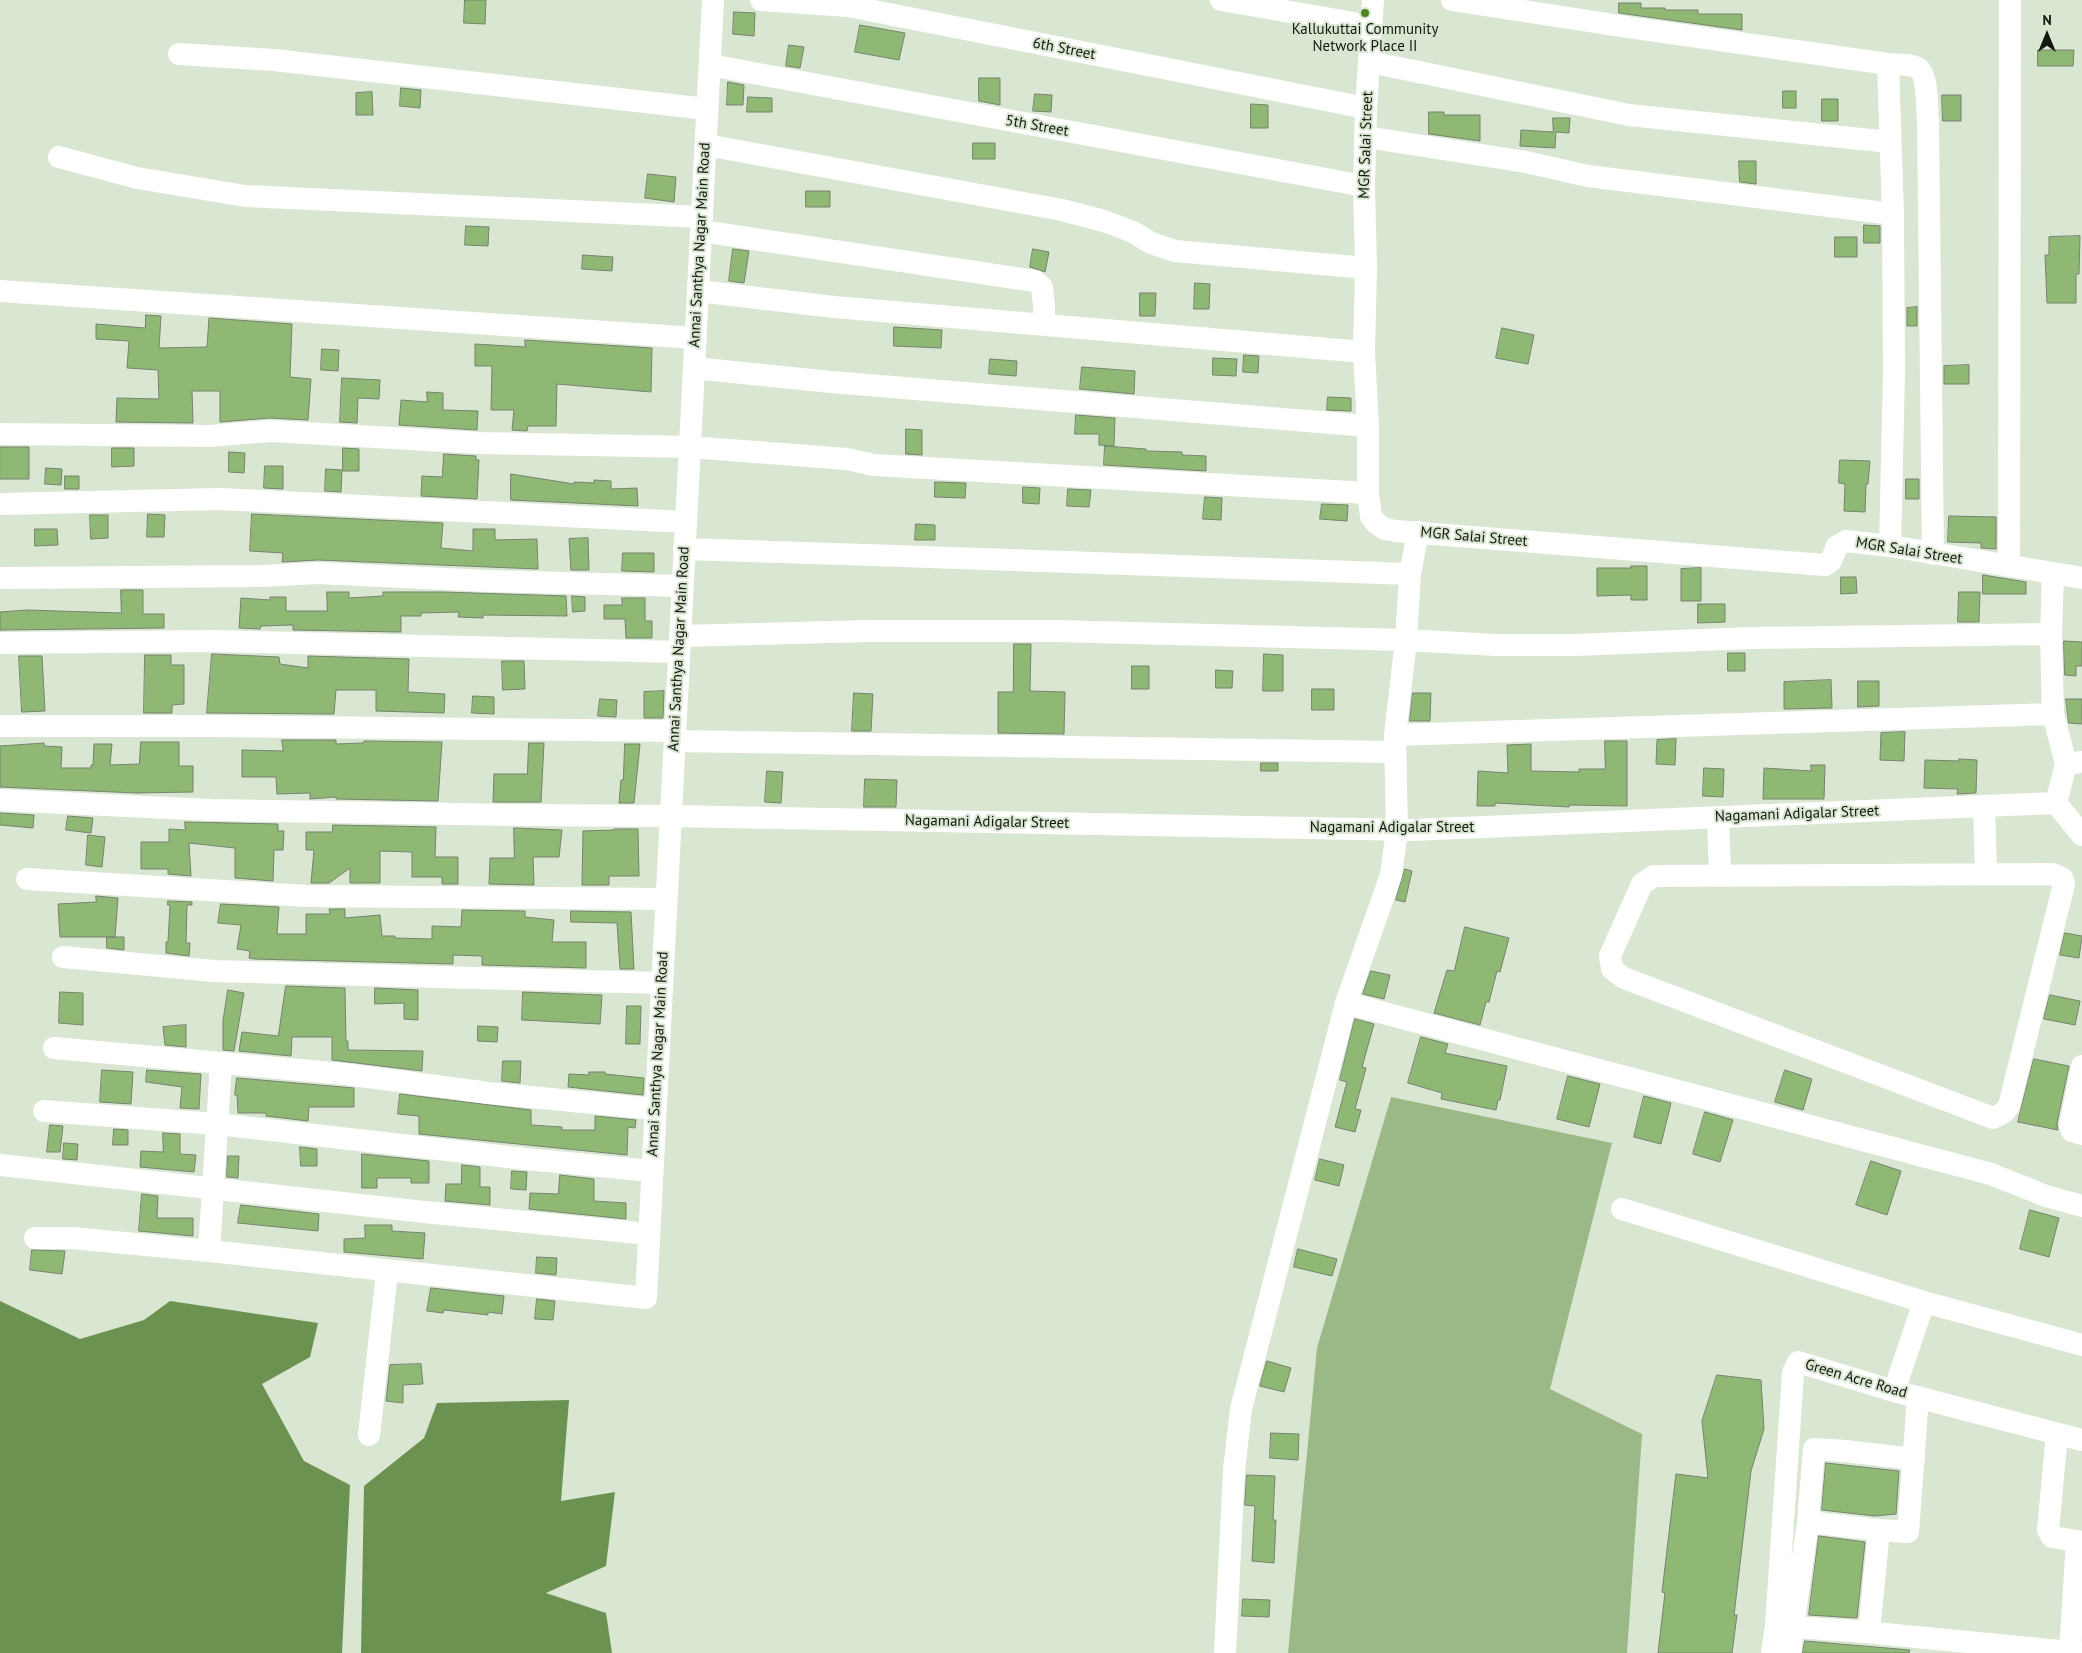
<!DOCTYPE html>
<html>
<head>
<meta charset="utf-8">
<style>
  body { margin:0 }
  #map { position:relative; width:2082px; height:1653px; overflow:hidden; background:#d9e6d1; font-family:"PT Sans",sans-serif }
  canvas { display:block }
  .north { position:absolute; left:2022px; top:10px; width:50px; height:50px; -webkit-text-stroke:4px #d9e6d1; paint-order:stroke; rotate:0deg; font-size:14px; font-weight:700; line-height:20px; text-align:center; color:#131810 }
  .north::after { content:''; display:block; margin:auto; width:18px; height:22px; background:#131810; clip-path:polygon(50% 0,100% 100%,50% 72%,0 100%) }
</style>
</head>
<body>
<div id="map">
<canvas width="2082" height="1653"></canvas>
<div class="north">N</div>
</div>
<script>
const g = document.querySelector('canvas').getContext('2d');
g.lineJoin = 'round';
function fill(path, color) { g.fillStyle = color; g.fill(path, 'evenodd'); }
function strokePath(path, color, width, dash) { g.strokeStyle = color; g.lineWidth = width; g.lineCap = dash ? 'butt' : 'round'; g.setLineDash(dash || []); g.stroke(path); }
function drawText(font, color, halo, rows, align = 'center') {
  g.font = font + ' "PT Sans",sans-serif'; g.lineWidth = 4; g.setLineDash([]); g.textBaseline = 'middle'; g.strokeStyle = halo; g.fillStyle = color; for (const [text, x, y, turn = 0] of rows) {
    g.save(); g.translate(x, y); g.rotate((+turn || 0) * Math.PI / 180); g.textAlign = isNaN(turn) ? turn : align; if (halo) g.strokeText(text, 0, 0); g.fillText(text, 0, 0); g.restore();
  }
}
const green = new Path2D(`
  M1391,1097L1612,1143L1550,1389L1642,1434L1627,1653H1288L1317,1348Z`);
const water = new Path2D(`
  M0,1301L80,1339L144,1320L170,1301L318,1323L310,1357L262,1384L304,1461L350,1485L342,1653H0Z
  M569,1400L561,1501L615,1492L606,1566L546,1593L606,1613L612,1653H361L364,1486L424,1438L437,1403Z`);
const building = new Path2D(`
  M465,0H486L485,24L464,23Z
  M1619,3H1641V8H1665V10H1698V14H1742V30L1619,13Z
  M734,12L755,13L754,36L733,34Z
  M860,25L905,33L899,60L855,52Z
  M789,45L804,47L800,68L786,66Z
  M2038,50H2074L2073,66H2038Z
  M979,78H1000V105L979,101Z
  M728,82L744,85L743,105H727Z
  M401,88L421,90L420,108L400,106Z
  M1783,91H1796V108H1783Z
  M372,92L373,115H356V93Z
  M1035,94L1052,95L1051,112L1033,111Z
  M1942,95H1961V121H1943Z
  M748,97L772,98V112H747Z
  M1822,99H1838V121H1822Z
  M1251,104L1268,105V128H1251Z
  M1429,112H1444V115H1480V141L1429,134Z
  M1553,118H1570L1569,133L1556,132L1555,148L1520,146L1521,130L1553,132Z
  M973,143H995V159H973Z
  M1739,161H1756V184L1740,182Z
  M648,174L676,177L674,202L645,198Z
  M806,191H830V207H806Z
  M1864,225L1880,226V243H1864Z
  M466,226L489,227L488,246L465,245Z
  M2080,236L2079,274H2076V303H2047L2045,255H2049V237Z
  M1835,237H1857V257H1835Z
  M733,249L749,251L744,283L729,281Z
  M1033,249L1049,252L1045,272L1030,267Z
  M583,255L613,257L612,271L582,269Z
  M1195,283L1210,284L1209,309H1194Z
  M1140,293H1156L1155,316H1140Z
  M1917,307V326H1907V308Z
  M146,315L161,316L159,348L207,347L209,318L292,324L290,377L311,379L308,420L269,418L220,422V391H192L193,423L116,422L117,398L159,399L158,370L127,368L129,341L96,339V324L145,328Z
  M894,327L942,330L941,348L894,346Z
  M1502,328L1534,335L1528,364L1496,358Z
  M525,340L652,348L651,392L557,384L556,426H528L527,431L512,430L514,410H491L492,366H475V344L525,347Z
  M322,349L339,350L338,371L321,370Z
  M1244,355L1259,356L1258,373L1243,372Z
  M1213,358L1237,359L1236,376L1213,375Z
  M990,359L1017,361L1016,376L989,374Z
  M1969,365V384H1944V366Z
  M1082,367L1135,371L1134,394L1080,389Z
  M342,378L380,380L379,399L358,398L357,423L340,422Z
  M427,392L443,393V410L478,411L477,430L399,425L401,400L427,402Z
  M1328,397L1351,398V411L1327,410Z
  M1076,415L1115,418L1114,446L1099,445V434H1075Z
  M906,429L922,430V455L906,454Z
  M1105,446L1146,449V451L1182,452V455L1206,456V471L1104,465Z
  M0,447H29V479H0Z
  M112,448H134V466L112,467Z
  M343,448L359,449V471H343Z
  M229,452L245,453L244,473L229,472Z
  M444,454L476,456V460H479L477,499L421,496L422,476L442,477Z
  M1840,460L1870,461L1868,484H1866L1865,512L1844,511L1845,484L1839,483Z
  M265,466H283V489L264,488Z
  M46,468L62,469L61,485L45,484Z
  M326,469L342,470L341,492L325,491Z
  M511,474L574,484V482L594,483V480L611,481V489L637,488L638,506L511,500Z
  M65,476H79V489H65Z
  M1906,479H1919V499H1906Z
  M935,482L966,483L965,498L935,497Z
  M1023,487L1040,488L1039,504L1023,503Z
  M1068,489L1091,490L1089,507L1067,506Z
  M1205,497L1222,498L1221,520L1203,519Z
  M1322,504L1348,505L1347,521L1320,519Z
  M148,514L165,515L164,537H147Z
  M252,514L443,523L441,548L473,551V529H495V540L537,539L538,569L318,560L282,562L283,553L250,551Z
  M90,515H108V538L91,539Z
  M1949,516L1996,517V549L1981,548V543L1948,542Z
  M916,524L935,525V540H915Z
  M35,529H57L58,545L35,546Z
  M588,538L589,570H571L569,539Z
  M623,553H654V572L622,571Z
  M1631,566H1647V600H1631V595L1597,596V568H1631Z
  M1701,568V601H1681V569Z
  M1983,575L2026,582V594H1983Z
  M1841,577H1856L1857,593L1841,594Z
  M121,590H143V614H164V628L0,630V612L27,610L121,613Z
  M327,592H349V598L383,596V592H443L566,596L567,616L483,615V618L458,617L459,612L421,613V616H401V632L293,630V625L261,626L260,629L239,628L241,598L270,600V597H286V611H327Z
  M1959,592H1980L1979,622H1958Z
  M572,596L585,597V611L573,612Z
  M622,598H645V621H652V638H626L625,619H604V605H622Z
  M1698,604H1725V622L1698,623Z
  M2064,641L2082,642V666H2076V676L2065,675Z
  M1014,644H1031L1030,691L1065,692L1064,734L998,733V692H1013Z
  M1728,653H1745V671H1728Z
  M212,654L279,657L280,664L308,668V656L409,659L408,692L445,694L444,713L376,711V690H336L334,714L207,713Z
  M1264,654L1283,655V691H1263Z
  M145,655H171V665H184V704L172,705V713H144Z
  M19,656H42L45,711L22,712Z
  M502,661H524L525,689L503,690Z
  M1132,666H1149V689H1132Z
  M1216,670L1233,671L1232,688H1216Z
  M1831,680L1832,708L1784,709V682Z
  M1858,681H1879V706L1858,707Z
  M1312,689H1334V710H1312Z
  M664,691L663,718H644V692Z
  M854,693L873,694L871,731H852Z
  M1413,693H1431L1430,721H1410Z
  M473,696L494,697V714L472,713Z
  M600,699L617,700L616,717L598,716Z
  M2066,699H2082V724L2069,723Z
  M1905,732L1904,761L1880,760L1881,733Z
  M1676,739L1675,765L1656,764L1657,740Z
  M282,740H336V744L363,743L364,741L442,742L438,801L336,799V797L310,799V793L277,794L276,777H242V750L283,751Z
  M1605,741H1627V806L1569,805V807L1495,803V806H1477L1478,771L1508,773L1507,745L1531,744V771L1579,772V769H1605Z
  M141,742H179V766H193V792L137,793L0,787V746L44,743V746L62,747L61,768H91V765H93L94,744H112L110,765L139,764Z
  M529,743H544L541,802H493L494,774H527Z
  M625,744H640L634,803H619L621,780H623Z
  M1959,759L1977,760L1976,793L1957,794L1958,789L1924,788L1925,760L1959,761Z
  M1261,763H1278V771H1261Z
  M1811,765H1825L1824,799H1763L1764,768L1811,771Z
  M1704,768L1724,769L1723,797L1703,796Z
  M767,771L783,772L781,803L765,802Z
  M865,779L897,780L896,807H864Z
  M0,813L34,815L33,828L0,825Z
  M68,816L93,818L91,833L66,830Z
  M185,822L278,824V831H284L283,850H274L273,881L235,878V848L189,843L191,876L168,874V869H141V842H169V829L185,830Z
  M333,825L436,827L435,857H458V884H442V877H412V852L380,851V883H350V868L329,883H311L314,850H306V832H332Z
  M514,828L562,830L559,857H533L534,885L489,884L490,858H514Z
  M614,829H638L639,876H609V885H582L583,831L614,830Z
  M88,835L105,837L102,867L86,865Z
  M1405,869L1412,871L1405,902L1396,900Z
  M96,896L118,898L115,937H60L58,904L96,902Z
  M168,901L192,902V905H187L186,943H190L189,956L166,953V942H168L170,905H168Z
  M221,904L279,907L277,934H306V914H330L329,909H345V918L380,915L382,936H395V938L432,939V926L461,927L462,910L525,911V917L554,920L552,942H586V968L482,965V956L453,955V964L254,959L249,958L250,951L237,949L241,925L218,923Z
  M571,911L631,912L634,969H620L617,923L571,922Z
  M1465,927L1509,938L1500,972L1497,971L1489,1002H1486L1480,1025L1434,1013L1447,970L1454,971Z
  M2065,933L2082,936L2079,958L2060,955Z
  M107,937H124V950L107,948Z
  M1371,971L1390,975L1384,999L1363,994Z
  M286,986L345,988L346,1041H348V1050L423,1051L422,1071L332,1060V1037H292L291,1056L239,1051L242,1032L278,1036Z
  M375,988L418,990V1020L404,1019V1003L375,1004Z
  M228,990L244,993L234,1051L223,1050V1021Z
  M60,992L83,993V1025L59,1023Z
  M523,992L602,995L600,1024L522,1020Z
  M2050,995L2080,1001L2075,1025L2044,1019Z
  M627,1006H641L640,1044H626Z
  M1355,1019L1374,1024L1362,1067L1366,1068L1355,1109L1361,1110L1355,1132L1335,1127L1347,1082L1340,1080Z
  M186,1025V1047L165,1045L163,1027Z
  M478,1026L498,1027L497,1042L478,1041Z
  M1421,1037L1448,1044L1445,1053L1507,1066L1500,1100H1498L1496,1110L1441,1099L1442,1093L1408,1083Z
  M2034,1059L2069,1066L2057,1123L2058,1130L2018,1122Z
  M503,1061H521L520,1083L502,1081Z
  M102,1070L133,1072L131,1104L100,1102Z
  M147,1070L201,1074L199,1109L180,1108L182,1087L146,1082Z
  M1785,1070L1812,1079L1803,1110L1775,1102Z
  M589,1072H605V1074L644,1078L643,1095L568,1087L569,1074L589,1075Z
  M1568,1076L1600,1084L1589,1127L1557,1119Z
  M237,1078L354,1088V1107H309L308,1121L266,1116V1113H238L237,1095H235Z
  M400,1094L531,1110V1125L562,1127V1130H595V1116L636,1120L635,1128L628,1127L627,1155L419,1134V1116L398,1114Z
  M1644,1096L1671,1103L1661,1144L1634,1137Z
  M1705,1112L1733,1120L1720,1162L1693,1154Z
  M50,1125L63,1126L60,1152H47Z
  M114,1129L128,1130V1145H113Z
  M163,1133L180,1134V1154L196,1155L194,1172L140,1167L141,1151L163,1152Z
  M64,1143L78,1144L77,1160L63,1159Z
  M300,1147L317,1149V1166H301Z
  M362,1154L429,1161V1183H411V1178H377V1188H362Z
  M228,1156H239L238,1178L227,1177Z
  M1320,1159L1344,1165L1339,1186L1315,1180Z
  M1871,1161L1901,1171L1887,1215L1856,1205Z
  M462,1165L480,1167V1187H490V1205L445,1201L446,1184H461Z
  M512,1171L527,1172L526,1190L511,1189Z
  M560,1175L594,1179V1201L626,1203V1219L529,1209L530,1193L558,1194Z
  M142,1194L158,1196L157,1218H193V1236L139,1231Z
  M241,1205L319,1214L318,1231L238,1223Z
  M2030,1210L2059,1218L2049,1257L2020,1249Z
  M365,1225H392V1231L425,1233L423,1259L344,1252V1239L365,1238Z
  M1298,1249L1337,1259L1332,1276L1294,1267Z
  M32,1250L65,1251L62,1274L30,1270Z
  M537,1257L557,1258L556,1275L536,1273Z
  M431,1288L504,1296L502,1314L488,1312V1315L444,1310L443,1313L427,1311Z
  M537,1299L555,1301L553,1320L535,1319Z
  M1267,1361L1291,1368L1284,1392L1260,1386Z
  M421,1364L423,1384L403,1385V1403L386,1401L390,1365Z
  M1717,1375L1761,1380L1764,1429L1751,1471L1734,1615H1737L1732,1653H1658L1665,1593L1662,1592L1676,1474L1708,1478L1702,1421Z
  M1271,1433L1299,1434L1298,1460L1270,1458Z
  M1826,1463L1899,1471L1896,1514L1875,1516L1822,1510Z
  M1247,1475L1275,1476L1273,1520H1276L1274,1563L1252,1561L1255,1506L1245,1505Z
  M1819,1536L1865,1542L1857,1618L1809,1615Z
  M1243,1599L1270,1600L1269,1617L1242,1616Z
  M1805,1641L1910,1650L1909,1653H1803Z`);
const minor = new Path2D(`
  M761,0L848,6L1366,108
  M1221,0L1371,26
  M1373,0L1366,108L1364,186L1366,268L1364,352L1368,426V493L1371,516L1376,523L1385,529L1396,531L1825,565L1831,561L1837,546L1846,541L1890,546L2082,578
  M1452,0L1627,27L1888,64L1893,214L1894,372L1890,546
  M179,54L274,60L707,109
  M1370,62L1629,115L1890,142
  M1888,64C1897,65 1911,63 1919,69C1928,77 1927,110 1928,122L1933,554
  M710,65L1364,186
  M1366,137L1526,162L1588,176L1893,214
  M706,145L1062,210L1104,221L1133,232L1151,243L1175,251L1366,268
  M59,157L137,178L245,196L702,217
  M701,231L1035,281L1042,287L1044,306V325
  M0,291L696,338
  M698,291L834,307L1364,352
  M694,368L831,382L1368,426
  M0,434L209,436L270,431L481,443L690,447L847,459L874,465L1368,493
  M0,504L221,499L686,522
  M684,549C926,557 1168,564 1410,574
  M2009,566L2010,0
  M0,578L263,576L317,573L488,581L683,586
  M680,636L869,631H1056L1406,640L1496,645H1575L1752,638L2051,634
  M0,643L213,641L679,652
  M2053,714L2051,634L2053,573
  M0,726H208L675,731
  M1395,735L2053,714L2066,764
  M675,741L1394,752
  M0,800L210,810L515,815L671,816L1412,830L2056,803L2066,764L2082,762
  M2056,803L2082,835
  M1984,806L1986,874
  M1718,817L1720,876
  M2052,874L2062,878L2064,884L2009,1106L2003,1113L1993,1118L1624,978L1612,969L1610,956L1642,884L1654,876Z
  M27,879L307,896L666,899
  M63,957L214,971L662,983
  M1346,1003L1991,1174L2046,1196L2082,1206
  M54,1048L345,1074L489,1093L655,1109
  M2082,1066L2070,1126L2072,1131L2082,1134
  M44,1111L217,1124L526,1159L652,1171
  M0,1165L424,1212L649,1234
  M1622,1209L1924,1302L1894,1391
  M35,1238H72L209,1251L646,1298L713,0
  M209,1251L221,1063
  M1924,1302L2082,1345
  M2057,1434L2048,1530L2052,1537L2082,1542
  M369,1435L387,1272
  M1879,1530L1808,1522L1814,1449L1845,1451L1914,1459
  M1793,1627L1808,1522
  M1869,1632L1879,1530L1908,1532L1918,1397
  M2070,1652L2077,1541
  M1225,1653L1234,1470L1241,1409L1346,1003L1391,875L1397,830L1395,735L1406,640L1410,574L1418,532
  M1772,1653L1776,1626L1793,1373L1798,1362L1894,1391L2082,1440
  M1790,1653L1793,1627L1854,1631L2081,1653`);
const markers = [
  [1365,13,5,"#508620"]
];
const poiNames = [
  ["Kallukuttai Community",1365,30],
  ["Network Place II",1365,47]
];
const streetNames = [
  ["6th Street",1064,49,11],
  ["5th Street",1037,126,10],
  ["MGR Salai Street",1366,145,-88],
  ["Annai Santhya Nagar Main Road",700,245,-87],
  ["MGR Salai Street",1474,537,5],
  ["MGR Salai Street",1909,551,9],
  ["Annai Santhya Nagar Main Road",679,649,-87],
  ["Nagamani Adigalar Street",1797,814,-2],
  ["Nagamani Adigalar Street",987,822,1],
  ["Nagamani Adigalar Street",1392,828],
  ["Annai Santhya Nagar Main Road",658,1054,-87],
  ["Green Acre Road",1856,1379,16]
];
fill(green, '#9bb987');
fill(water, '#6b9251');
fill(building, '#8fb875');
strokePath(building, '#76836f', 1);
strokePath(minor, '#fff', 22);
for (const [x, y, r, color] of markers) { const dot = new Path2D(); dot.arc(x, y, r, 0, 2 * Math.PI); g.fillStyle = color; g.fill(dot); strokePath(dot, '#d9e6d1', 2); }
drawText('15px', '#131810', '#d9e6d1', poiNames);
drawText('15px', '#131810', '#d9e6d1', streetNames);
</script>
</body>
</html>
